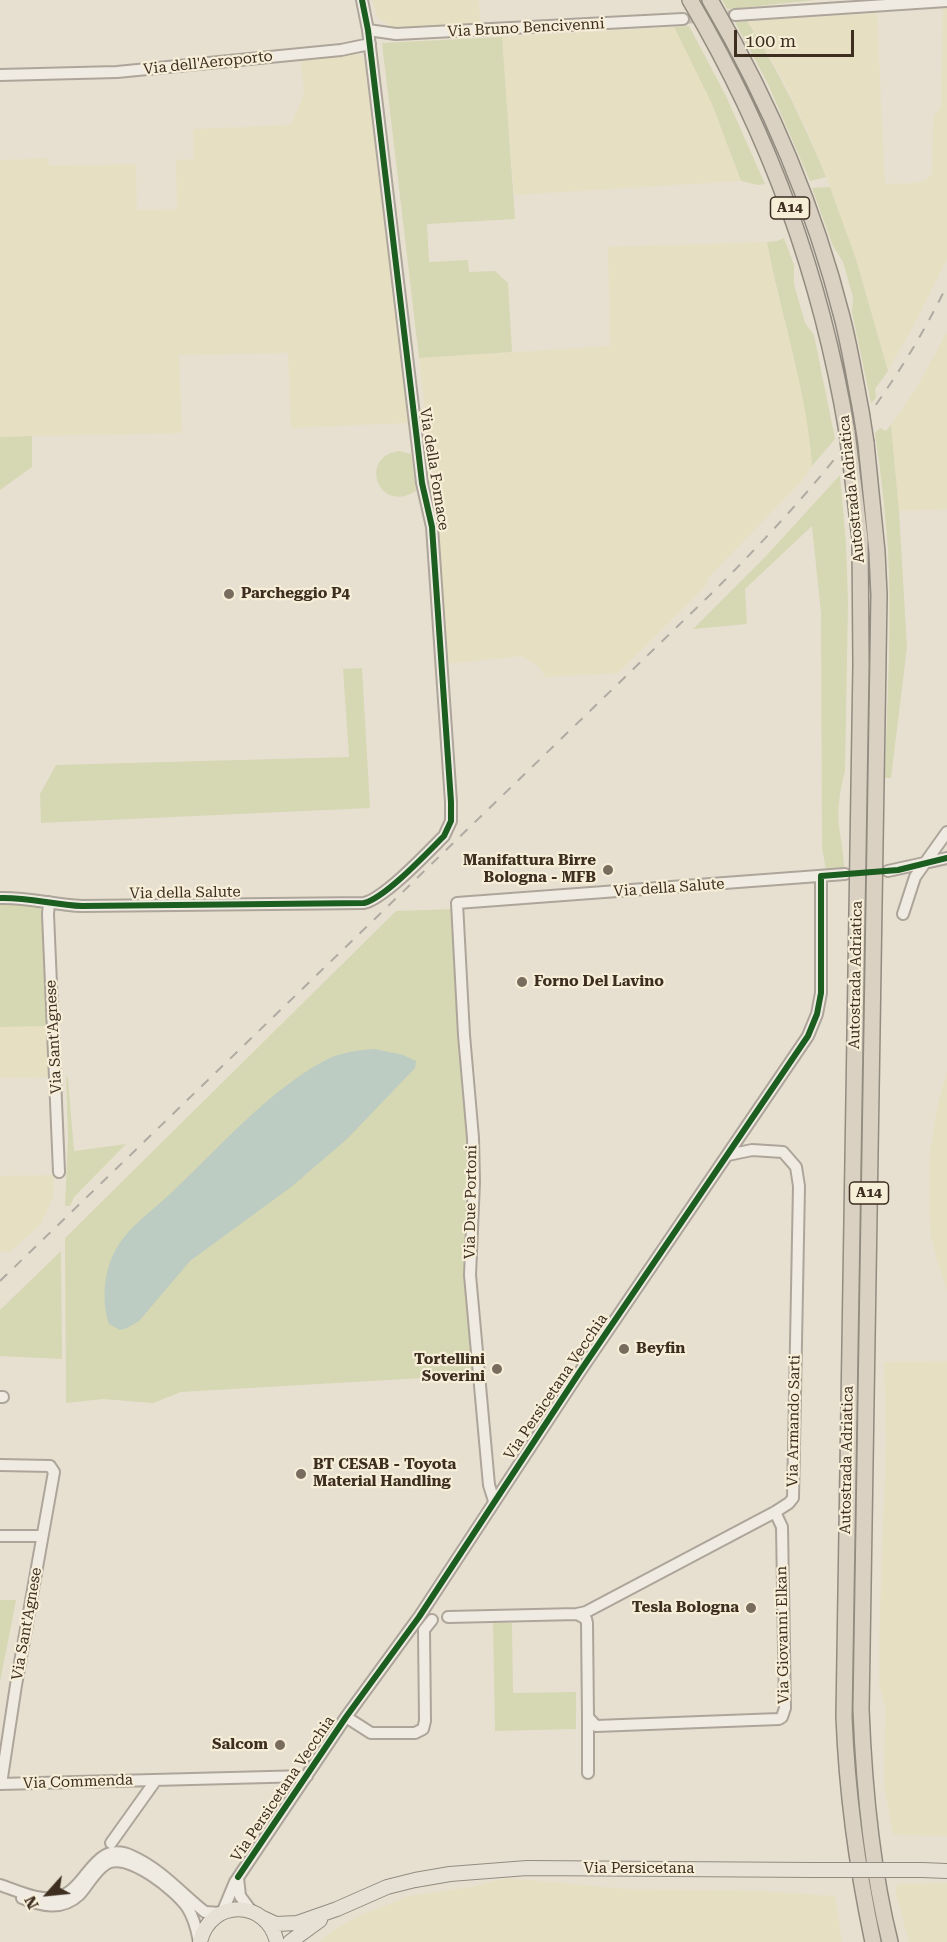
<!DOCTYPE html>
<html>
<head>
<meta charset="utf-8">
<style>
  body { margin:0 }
  #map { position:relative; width:947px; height:1942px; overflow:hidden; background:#e7e0d1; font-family:"Roboto Serif",serif }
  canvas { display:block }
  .north { position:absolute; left:18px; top:1864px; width:60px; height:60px; -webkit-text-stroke:4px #f7eed8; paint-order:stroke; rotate:243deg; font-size:16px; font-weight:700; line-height:24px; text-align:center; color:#3d2e20 }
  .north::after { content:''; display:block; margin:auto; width:21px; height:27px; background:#3d2e20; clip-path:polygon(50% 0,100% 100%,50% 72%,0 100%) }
  .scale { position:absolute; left:734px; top:30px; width:120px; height:27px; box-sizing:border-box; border:3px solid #3d2e20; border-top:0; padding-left:8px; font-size:18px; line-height:21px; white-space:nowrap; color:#3d2e20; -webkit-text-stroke:4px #f7eed8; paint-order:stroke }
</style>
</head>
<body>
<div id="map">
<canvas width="947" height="1942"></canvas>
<div class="north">N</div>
<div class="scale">100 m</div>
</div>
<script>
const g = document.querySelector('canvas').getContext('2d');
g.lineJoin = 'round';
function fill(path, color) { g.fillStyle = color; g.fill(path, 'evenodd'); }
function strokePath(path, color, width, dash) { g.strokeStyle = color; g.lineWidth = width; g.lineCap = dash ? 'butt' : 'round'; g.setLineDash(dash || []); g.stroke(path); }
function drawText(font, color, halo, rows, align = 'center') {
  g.font = font + ' "Roboto Serif",serif'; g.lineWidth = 4.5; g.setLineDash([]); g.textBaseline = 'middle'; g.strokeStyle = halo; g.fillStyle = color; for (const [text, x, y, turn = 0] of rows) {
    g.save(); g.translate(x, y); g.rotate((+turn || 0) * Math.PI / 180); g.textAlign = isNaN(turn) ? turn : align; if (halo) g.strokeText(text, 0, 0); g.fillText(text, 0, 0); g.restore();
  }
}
const farmland = new Path2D(`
  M372,0H479L480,23L396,29L378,18Z
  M943,8H947V259L916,321L888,371L856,259L830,187L807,130L781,76L747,21L877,13L885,184L916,183L927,179L931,175L932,170L933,116L941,107Z
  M674,27L712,104L741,181L514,195L502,37Z
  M357,54L364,58L408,423L291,428L288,353L179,355L182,433L0,437V160L48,158L49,166L136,164L137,210L177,209L176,160L194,159L193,129L291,125L304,94L300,58Z
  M767,242L775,283L805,403L810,433L812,466L802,481L708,578L707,585L618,673L546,677L538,666L522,656L447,664L438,530L419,358L610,346L608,247Z
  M947,332V509L899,511L891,425L917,387Z
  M50,1026L52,1077L0,1078V1027Z
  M947,1071V1290L937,1261L931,1236L929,1198L930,1152L937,1108Z
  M54,1175L53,1197L41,1224L10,1252H0V1176Z
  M947,1361V1836L893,1835L884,1785L885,1706L879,1684V1642L886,1443L884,1362Z
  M507,1878L626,1889L760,1891L835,1896L842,1942H319L334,1930L359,1916L409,1896L471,1887Z
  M947,1883V1942H909L896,1894L897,1884Z`);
const green = new Path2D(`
  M722,0H816L727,9Z
  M747,21C779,71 804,123 826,177L810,181L768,84L735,22Z
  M689,26L726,96L765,184L758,185L741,181L712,104L674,27Z
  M502,37L515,219L427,224L429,262L468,260L469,272L495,271L508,283L512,352L419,358L382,43Z
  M830,187L856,259L888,371L875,389L876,398L871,403L852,312L853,297L843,262L833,246L812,188Z
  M784,238L794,265V284L805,323L814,335L835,439L812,466C807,390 781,317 767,242L777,241Z
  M891,425L899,511L907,647L891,778H885C887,703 892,626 888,550C885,511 881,472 875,433L880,428L886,431Z
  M32,436V467L0,490V437Z
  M399,451L411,454L416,491C378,515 358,456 399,451Z
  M840,475L846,543L848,603L845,771C840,789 837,809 839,827C841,841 844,854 844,869H826L822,848L821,613L812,526L745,589L747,624L693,629L766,556Z
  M362,668L370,808L41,823L40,794L56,765L349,757L343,669Z
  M18,902L38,905L42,912L50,1026L0,1027V903Z
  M453,909L467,1136L474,1375L181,1392L153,1403L103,1399L66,1403L65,1238L396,911Z
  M66,1075L68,1079L74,1151L126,1144L74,1197L70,1206H65L68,1138Z
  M61,1251L62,1359L0,1356V1310Z
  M0,1600H16L0,1682Z
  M493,1623H512L513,1693L576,1692V1729L495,1731Z`);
const water = new Path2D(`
  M375,1049L403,1055L416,1061L415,1068L347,1139L291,1187L190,1261L139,1321L127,1328L120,1330L109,1324C101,1300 104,1271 116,1249C129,1226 151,1212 170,1194C217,1150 266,1093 322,1062C337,1053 357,1050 375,1049Z`);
const minorTunnel = new Path2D(`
  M683,19L735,15`);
const minor = new Path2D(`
  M735,15L947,1
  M368,30L396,34L683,19
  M0,75L117,72L341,50L370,44
  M888,871L947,858
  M0,898C28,897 54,905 82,906L364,903C385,898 427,853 444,836L451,821V802L432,527L422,483L417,440L368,30L362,0
  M49,902L48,914L59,1172
  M903,914L915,877L947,832
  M0,1397H3
  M0,1465L50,1466L54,1472L16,1685L1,1784
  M494,1501L489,1485L470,1275L474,1182L473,1138L464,1035L457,903L845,874
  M0,1536H42
  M577,1614L586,1619L587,1623L588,1717L596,1726L779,1719L782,1717L785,1708L782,1527L775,1512
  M448,1617L577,1614L586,1612L775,1512L789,1503L793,1498L799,1186L796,1167L783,1152L752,1150L728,1155
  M346,1717L371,1733H415L423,1729L425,1721L424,1630L432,1620
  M588,1717V1773
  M0,1784L307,1776
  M111,1843L156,1780
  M238,1878L240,1896L252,1912
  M0,1885C18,1891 40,1902 58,1897C88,1890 93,1838 132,1856C161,1869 181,1893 205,1912L222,1913L235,1882L346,1717L419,1617L579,1373L808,1036L817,1014L821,993V876
  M22,1898C41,1906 62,1911 79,1895C84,1890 88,1883 93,1877C98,1871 102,1865 110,1862C132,1856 175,1890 187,1907C194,1918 197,1930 199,1942`);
const major = new Path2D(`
  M922,1870L947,1871
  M263,1918L276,1924L297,1923L337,1909L387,1887L415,1880L450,1874L527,1868L814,1870
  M200,1942C210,1898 267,1899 277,1942
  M290,1942L320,1920`);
const highway = new Path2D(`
  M690,0C770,136 821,276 847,432
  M710,0C768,99 814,206 842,317C850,348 855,380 861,411
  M866,443L877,552L879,595L861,1709C864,1787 871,1866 890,1942
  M851,464L860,539L861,665L844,1717C847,1793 857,1867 873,1942`);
const rail = new Path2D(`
  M0,1281L711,594C803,502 890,404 947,285`);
const majorBridge = new Path2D(`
  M814,1870H922`);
const highwayBridge = new Path2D(`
  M861,411L866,443
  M847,432L851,464`);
const cycleway = new Path2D(`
  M0,898C28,897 54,905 82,906L364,903C385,898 427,853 444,836L451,821V802L432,527L422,483L417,440L368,30L362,0
  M238,1877L346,1717L419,1617L579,1373L808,1036L817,1014L821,993V876L898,870L947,858`);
const markers = [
  [229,594,6,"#786c5e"],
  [608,870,6,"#786c5e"],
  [522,982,6,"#786c5e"],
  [624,1349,6,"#786c5e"],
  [497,1369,6,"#786c5e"],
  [301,1474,6,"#786c5e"],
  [751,1608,6,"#786c5e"],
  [280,1745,6,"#786c5e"]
];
const shields = [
  [790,208,39],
  [869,1193,39]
];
const shieldNames = [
  ["A14",790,208],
  ["A14",869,1193]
];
const streetNames = [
  ["Via Bruno Bencivenni",526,28,-3],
  ["Via dell'Aeroporto",208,63,-6],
  ["Via della Fornace",434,469,81],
  ["Autostrada Adriatica",852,489,-96],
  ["Via della Salute",669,888,-4],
  ["Via della Salute",185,893,-1],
  ["Autostrada Adriatica",856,975,-89],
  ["Via Sant'Agnese",54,1037,-93],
  ["Via Due Portoni",471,1202,-89],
  ["Via Persicetana Vecchia",556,1387,-56],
  ["Via Armando Sarti",794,1421,-89],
  ["Autostrada Adriatica",847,1460,-89],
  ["Via Sant'Agnese",27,1624,-80],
  ["Via Giovanni Elkan",783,1635,-91],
  ["Via Commenda",78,1782,-2],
  ["Via Persicetana Vecchia",283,1789,-56],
  ["Via Persicetana",639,1869]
];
const poiNames = [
  ["Parcheggio P4",241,594],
  ["Manifattura Birre",596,861,"right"],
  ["Bologna - MFB",596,878,"right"],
  ["Forno Del Lavino",534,982],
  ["Beyfin",636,1349],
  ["Tortellini",485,1360,"right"],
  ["Soverini",485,1377,"right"],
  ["BT CESAB - Toyota",313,1465],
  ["Material Handling",313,1482],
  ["Tesla Bologna",739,1608,"right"],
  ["Salcom",268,1745,"right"]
];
fill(farmland, '#e6dfc2');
fill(green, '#d6d7b3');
fill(water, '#bcccc2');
strokePath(minorTunnel, '#c5bcae', 10, [10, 5]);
strokePath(minor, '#ada599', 14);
strokePath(major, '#928b80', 16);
strokePath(highway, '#928b80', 18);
strokePath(minor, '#efebe3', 10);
strokePath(major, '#e6e1d4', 14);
strokePath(highway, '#dad1c2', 15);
strokePath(rail, '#afaaa2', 2, [10, 10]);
strokePath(majorBridge, '#928b80', 16, []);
strokePath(highwayBridge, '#928b80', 18, []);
strokePath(majorBridge, '#e6e1d4', 14);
strokePath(highwayBridge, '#dad1c2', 15);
strokePath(cycleway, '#1b5e20', 6);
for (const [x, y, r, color] of markers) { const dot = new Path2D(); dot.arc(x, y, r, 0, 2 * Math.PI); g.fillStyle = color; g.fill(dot); strokePath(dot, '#f7eed8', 2); }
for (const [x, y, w] of shields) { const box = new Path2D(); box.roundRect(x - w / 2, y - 11, w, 22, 4.5); g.fillStyle = '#f7eed8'; g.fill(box); strokePath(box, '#3d2e20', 1.5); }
drawText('bold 14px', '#3d2e20', null, shieldNames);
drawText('15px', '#3d2e20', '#f7eed8', streetNames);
drawText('bold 15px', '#3d2e20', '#f7eed8', poiNames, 'left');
</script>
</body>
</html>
